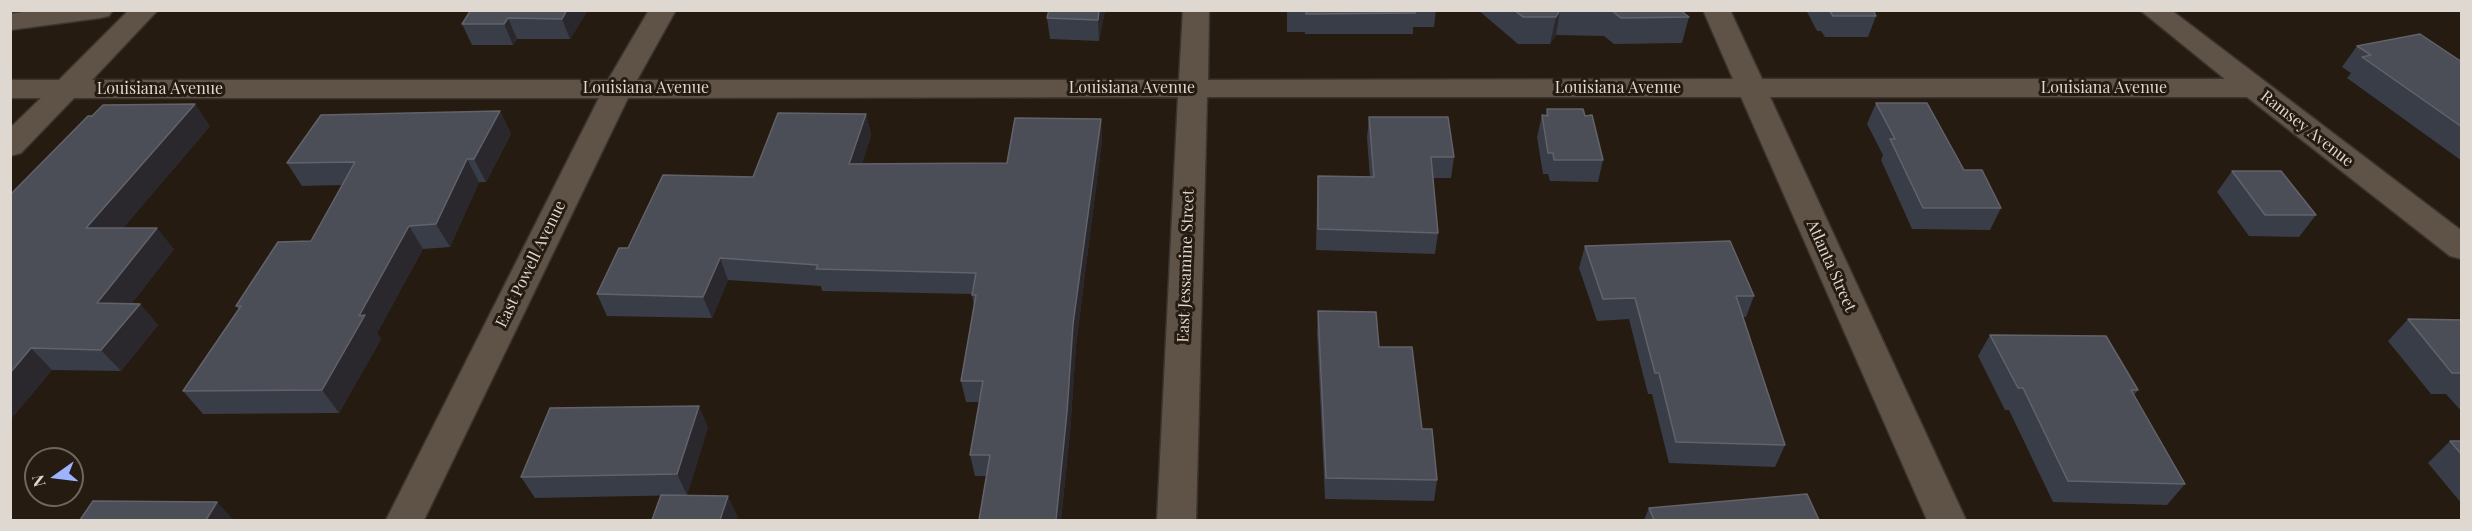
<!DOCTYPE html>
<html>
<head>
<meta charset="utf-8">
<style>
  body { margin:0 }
  #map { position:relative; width:2472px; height:531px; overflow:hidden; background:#251b11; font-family:"Playfair Display",serif }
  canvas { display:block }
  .frame { position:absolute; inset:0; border:12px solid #dfd8d1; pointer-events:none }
  .north { position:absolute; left:24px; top:447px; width:60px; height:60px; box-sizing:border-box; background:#251b11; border:2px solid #6f675e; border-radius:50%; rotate:256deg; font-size:16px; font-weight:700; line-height:24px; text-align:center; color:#dfd8d1 }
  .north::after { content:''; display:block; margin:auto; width:21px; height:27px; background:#9cb4fd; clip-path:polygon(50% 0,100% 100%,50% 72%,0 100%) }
</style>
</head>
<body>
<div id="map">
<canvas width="2472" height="531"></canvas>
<div class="frame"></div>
<div class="north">N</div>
</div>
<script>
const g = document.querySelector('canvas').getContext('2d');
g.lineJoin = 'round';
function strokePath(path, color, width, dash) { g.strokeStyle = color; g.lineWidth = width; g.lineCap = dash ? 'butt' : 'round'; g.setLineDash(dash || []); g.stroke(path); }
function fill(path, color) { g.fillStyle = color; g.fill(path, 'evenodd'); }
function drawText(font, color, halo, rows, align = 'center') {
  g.font = font + ' "Playfair Display",serif'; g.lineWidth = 6; g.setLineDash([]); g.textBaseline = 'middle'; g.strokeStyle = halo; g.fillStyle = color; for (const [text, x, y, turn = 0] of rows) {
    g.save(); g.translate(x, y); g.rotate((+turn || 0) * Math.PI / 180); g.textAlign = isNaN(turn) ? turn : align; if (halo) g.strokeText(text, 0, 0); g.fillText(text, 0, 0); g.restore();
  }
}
const street = new Path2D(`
  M129,10H158L92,80H608L649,10H676L637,80H1179L1183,10H1209L1208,80L1733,79L1703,10H1730L1762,79H2225L2140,10H2171L2462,231V259L2450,256L2247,97H1770L1966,520H1927L1741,97H1207L1196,520H1157L1178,97L628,98L424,520H386L599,98H74L21,153L10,156V128L41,98H10V80H59Z`);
const secondary = new Path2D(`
  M36,10H113L109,16L100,18L10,30V14Z`);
const wall = new Path2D(`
  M471,10H588L570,39H517L513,45H472L462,24Z
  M1049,10H1105L1099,41L1050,39L1047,18Z
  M1287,10H1436L1434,27H1413V34H1305V32H1287Z
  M1478,10H1680L1689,17L1682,43L1614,44L1604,36L1556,35L1550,44H1518Z
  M1806,10H1873L1876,16L1868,37H1825L1821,31H1817Z
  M2357,46L2462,62V161L2347,78L2351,73L2342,67Z
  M1876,103L1964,170L2001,208L1990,230L1912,229L1881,160L1883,155L1867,124Z
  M1547,109L1585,116L1603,160L1598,182L1550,181L1548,174H1543L1537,137L1542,115L1545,116Z
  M500,111L511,134L486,182H479L450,247L423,249L377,333L381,339L339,413L203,414L183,391L239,310L236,306L311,241L342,185L302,186L287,163Z
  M866,114L871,135L862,164L1007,163L1101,119L1102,140L1076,345L1070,433L1061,520H979L986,476H975L970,455L980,402H966L961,381L974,307L972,294L822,291L821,286L728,280L712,318L607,316L597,294L628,248Z
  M1369,117L1454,157L1451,178H1433L1438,233L1435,254L1316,250L1317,197L1318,176L1370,177L1367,138Z
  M210,126L123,228L174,249L132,303L140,304L158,325L121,371L52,370L10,420V195Z
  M2232,171L2316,215L2299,237L2249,236L2217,192Z
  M1585,246L1754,296L1746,317H1743L1785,445L1775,467L1669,463L1652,394H1648L1629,319L1597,321L1579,268Z
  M1318,311L1379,347L1422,429L1437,480L1434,501L1325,499L1317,333Z
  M2408,319L2462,320V412L2446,394H2431L2388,341Z
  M1990,335L2138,390L2134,395L2185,484L2167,505L2053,502L2009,410H2005L1978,356Z
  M708,427L687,495L535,498L521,477Z
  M2450,441H2462V504L2428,463Z
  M1649,508L1819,520H1644Z`);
const shadedWall = new Path2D(`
  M567,10H588L570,39L562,19Z
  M1099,10H1105L1099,41L1098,20Z
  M1560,10L1556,35L1550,44L1556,17Z
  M508,18L517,39L513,45L504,24Z
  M195,104L210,126L104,250L86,228Z
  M500,111L511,134L486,182L474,159Z
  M866,114L871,135L855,186L849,164Z
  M1101,119L1102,140L1076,345L1070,433L1061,520H1056L1073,324Z
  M467,159L479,182L450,247L436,224Z
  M409,226L423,249L377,333L381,339L339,413L322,390L359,316Z
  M157,228L174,249L116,324L97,303Z
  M720,258L728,280L712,318L703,297Z
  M140,304L158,325L121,371L101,350Z
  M31,348L52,370L10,420V373Z
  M699,406L708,427L687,495L677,474Z
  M728,496L738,517L736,520H720Z
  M217,502L234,520H206Z`);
const building = new Path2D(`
  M471,10H567L562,19L508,18L504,24H462Z
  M1049,10H1099L1098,20L1047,18Z
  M1288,10H1414L1415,13L1306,14V11Z
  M1514,10H1560L1556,17H1523Z
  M1611,10H1680L1689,17L1621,18Z
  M1829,10H1873L1876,16H1833Z
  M2420,34L2462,62V127L2362,57L2371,55L2357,46Z
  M1876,103H1927L1964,170H1982L2001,208H1923L1890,139H1895Z
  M195,104L86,228H157L97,303L140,304L101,350L31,348L10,373V195L88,116H92L103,105Z
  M1547,109H1583L1585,116L1592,115L1603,160H1554L1553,153H1548L1542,115L1548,116Z
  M500,111L474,159H467L436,224L409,226L359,316L365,315L322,390L183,391L241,306H236L278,242L311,241L355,162L287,163L321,115Z
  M778,113L866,114L849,164L1007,163L1015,118L1101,119L1073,324L1067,412L1056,520H979L990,455H970L983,381H961L976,295H972L976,273L816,269L818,265L720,258L703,297L597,294L619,248H628L663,175L753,177Z
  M1369,117H1448L1454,157H1431L1438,233L1318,229V176L1374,177Z
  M2232,171H2281L2316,215H2265Z
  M1730,241L1754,296H1736L1785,445L1676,442L1659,373H1655L1635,298L1603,299L1585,246Z
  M1318,311L1376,312L1379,347H1412L1422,429H1432L1437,480L1326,478Z
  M2408,319L2462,320V373H2452Z
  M1990,335L2106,336L2138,390H2131L2185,484L2068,481L2023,388H2018Z
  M699,406L677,474L521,477L550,408Z
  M2450,441H2462V455Z
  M1807,494L1819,520H1654L1649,508Z
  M661,495L728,496L720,520H652Z
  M93,501L217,502L206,520H80Z`);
const streetNames = [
  ["Louisiana Avenue",646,88],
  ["Louisiana Avenue",1132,88],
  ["Louisiana Avenue",1618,88],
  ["Louisiana Avenue",2104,88],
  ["Louisiana Avenue",160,89],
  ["Ramsey Avenue",2307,129,38],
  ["East Powell Avenue",531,264,-64],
  ["East Jessamine Street",1186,266,-88],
  ["Atlanta Street",1831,266,66]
];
strokePath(street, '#3b342f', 3);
strokePath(secondary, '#3b342f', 3);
fill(street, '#5f5347');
fill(secondary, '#5f5347');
fill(wall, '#393d48');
fill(shadedWall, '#2a282c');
fill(building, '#4b4d57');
strokePath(building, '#62636a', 1.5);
drawText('16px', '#dfd8d1', '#251b11', streetNames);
</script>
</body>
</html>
